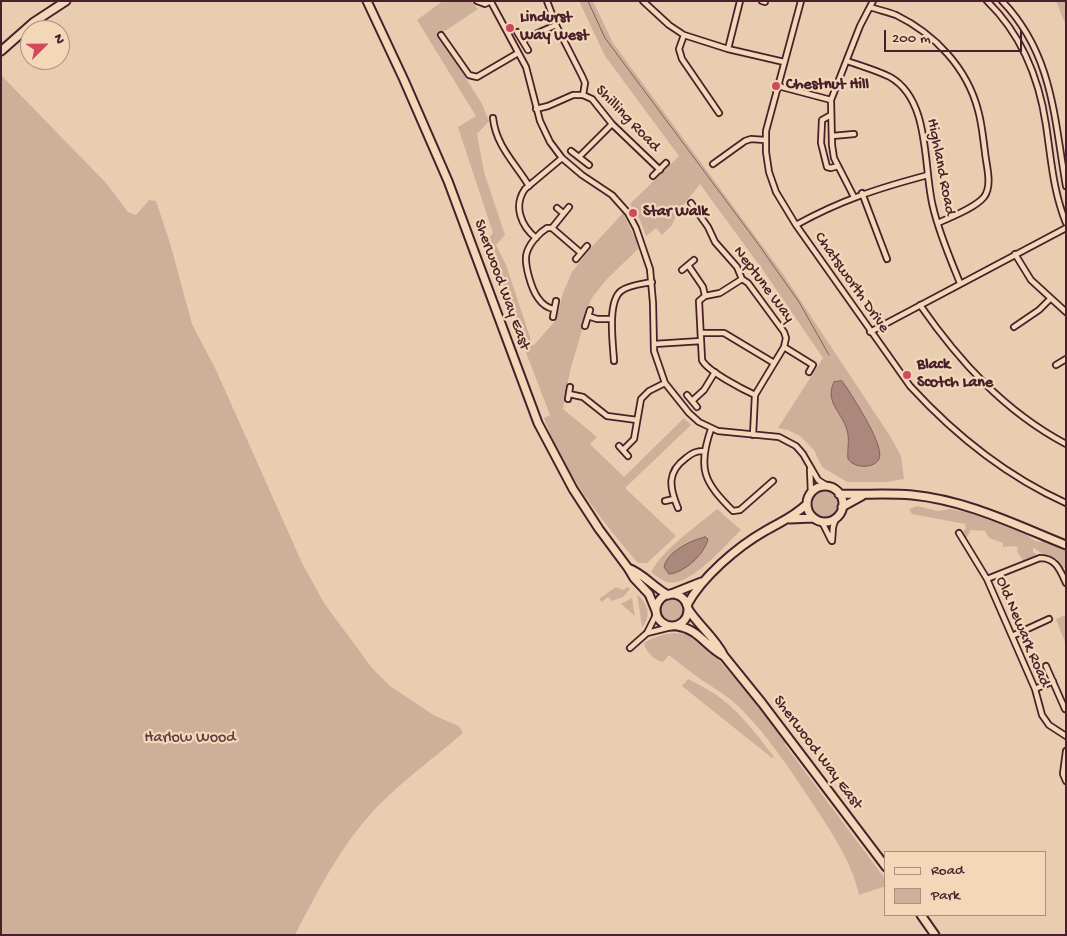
<!DOCTYPE html>
<html>
<head>
<meta charset="utf-8">
<style>
  body { margin:0 }
  #map { position:relative; width:1067px; height:936px; overflow:hidden; background:#e8cdb1; font-family:"Gochi Hand",sans-serif }
  canvas { display:block }
  .frame { position:absolute; inset:0; border:2px solid #4a1f2b; pointer-events:none }
  .legend { position:absolute; left:884px; top:851px; width:162px; height:65px; box-sizing:border-box; background:#f2d8b9; border:1px solid #af8e80; margin:0; padding:6px 9px; list-style:none; font-size:15px; color:#4a1f2b }
  .legend li { display:flex; align-items:center; gap:10px; height:25px }
  .legend b { width:25px; border:1px solid #af8e80 }
  .north { position:absolute; left:20px; top:20px; width:50px; height:50px; box-sizing:border-box; background:#f2d8b9; border:1px solid #af8e80; border-radius:50%; rotate:67deg; font-size:14px; font-weight:700; line-height:20px; text-align:center; color:#4a1f2b }
  .north::after { content:''; display:block; margin:auto; width:18px; height:22px; background:#d1495b; clip-path:polygon(50% 0,100% 100%,50% 72%,0 100%) }
  .scale { position:absolute; left:884px; top:30px; width:138px; height:22px; box-sizing:border-box; border:2px solid #4a1f2b; border-top:0; padding-left:6px; font-size:15px; line-height:18px; white-space:nowrap; color:#4a1f2b; -webkit-text-stroke:4px #f2d8b9; paint-order:stroke }
</style>
</head>
<body>
<div id="map">
<canvas width="1067" height="936"></canvas>
<div class="frame"></div>
<ul class="legend">
<li><b style="height:6px;background:#f2d8b9"></b>Road</li>
<li><b style="height:14px;background:#ceb09a"></b>Park</li>
</ul>
<div class="north">N</div>
<div class="scale">200 m</div>
</div>
<script>
const g = document.querySelector('canvas').getContext('2d');
g.lineJoin = 'round';
function fill(path, color) { g.fillStyle = color; g.fill(path, 'evenodd'); }
function strokePath(path, color, width, dash) { g.strokeStyle = color; g.lineWidth = width; g.lineCap = dash ? 'butt' : 'round'; g.setLineDash(dash || []); g.stroke(path); }
function drawText(font, color, halo, rows, align = 'center') {
  g.font = font + ' "Gochi Hand",sans-serif'; g.lineWidth = 4.5; g.setLineDash([]); g.textBaseline = 'middle'; g.strokeStyle = halo; g.fillStyle = color; for (const [text, x, y, turn = 0] of rows) {
    g.save(); g.translate(x, y); g.rotate((+turn || 0) * Math.PI / 180); g.textAlign = isNaN(turn) ? turn : align; if (halo) g.strokeText(text, 0, 0); g.fillText(text, 0, 0); g.restore();
  }
}
const green = new Path2D(`
  M443,1H471L478,9L439,35L482,104L489,121L477,134L484,172L505,235L496,245L506,265L533,346L556,320L563,293L572,272L588,251L623,213L636,240L638,249L606,280L591,299L570,371L563,409L597,437L590,444L624,477L684,418L691,425L625,488L676,536L647,563H638C601,520 563,472 544,418L550,415L520,337L502,280L485,242L493,233L458,127L476,116L417,20Z
  M579,1H593L613,43L783,274L890,436L901,456L904,479L887,482H847L822,467L814,450L800,436L788,430L778,428L823,358L765,273L700,184L678,212L672,225L662,235L656,228L646,236L640,220L630,204L679,156L605,56Z
  M1056,1H1066V26Z
  M1,75L106,183L128,212L136,215L149,200L156,201L170,243L192,324L216,370L302,563L324,603L372,668L390,686L435,716L459,726L463,733C435,757 405,779 378,806C343,842 318,890 295,935H1Z
  M812 504a13 13 0 1 1 26 0a13 13 0 1 1-26 0Z
  M917,506L938,511L950,509L970,513L1023,532L1035,541L1041,542L1042,539L1066,549V568H1061L1033,547V552L1036,554L1038,558L1026,565L1017,551L1018,548L1015,546L1003,547V543L989,538L985,531L971,530L966,538L964,537L963,532L966,528L965,524L912,514L909,509Z
  M717,509L741,530C725,545 690,588 667,582C661,580 656,576 651,572C664,548 696,527 717,509Z
  M616,587L623,590L628,587L630,589L623,597L612,601L608,597L602,602L599,599Z
  M637,594C648,604 652,616 642,627Z
  M659 610a13 13 0 1 1 26 0a13 13 0 1 1-26 0Z
  M632,598L635,616L621,604Z
  M1066,615V645L1056,619Z
  M674,633L690,634L708,648L741,685L786,742L785,745L886,880V886L859,895C852,862 833,835 815,807C792,773 769,736 739,707C727,695 713,688 699,678C689,671 679,663 669,655L663,662C655,660 645,652 644,643C653,637 663,634 674,633Z
  M688,679C700,685 711,691 722,699C742,715 758,736 774,757L772,758L682,686Z`);
const water = new Path2D(`
  M842,381L847,388C855,401 885,446 879,459C875,467 861,468 854,464C851,463 850,461 848,459C847,449 850,440 847,430C842,412 824,402 834,382Z
  M705,537L708,539C705,554 684,573 669,574L664,567C667,552 691,540 705,537Z`);
const stream = new Path2D(`
  M588,1L605,38L756,241L799,302L829,355`);
const minor = new Path2D(`
  M477,1L485,4L491,1
  M547,1L556,25L582,76L585,83L583,95
  M643,1L669,25L684,35L728,49L784,62
  M762,1L765,2
  M801,1L766,131V152L769,172L776,192L796,225L910,386C954,434 1006,476 1066,503
  M987,1C1021,34 1039,78 1046,125C1051,158 1053,191 1066,223
  M1002,1C1053,54 1054,118 1066,186
  M491,2L526,67L540,121L550,142L562,158L582,175L612,195L628,213L636,228L650,269L653,303L654,351L665,383L689,413L699,422L718,431L779,437L796,446L803,454L818,480L829,487
  M870,7C879,10 888,12 896,15C935,34 967,68 978,110C982,124 983,138 985,152C986,165 993,185 984,197C975,208 951,217 938,223
  M517,32L528,50
  M441,35L469,75L477,77L518,53
  M684,35L679,49L682,59L719,113
  M522,40L556,25
  M728,49L740,1
  M847,61C861,66 876,70 890,77C931,100 923,168 933,207C939,233 950,258 960,283
  M778,86L831,100
  M536,109L548,106L573,95H583L592,99L612,124L660,170
  M831,115L822,120L821,143L827,167L831,168L838,166
  M493,118C496,146 515,163 529,186
  M832,136L854,134
  M571,151L589,165
  M580,156L612,124
  M713,164L745,141L751,139L765,140
  M653,176L666,163
  M862,193L887,259
  M854,197L834,158L832,145L831,100L860,26L873,1
  M691,203L708,227L715,242L737,267L742,279L748,283L784,332L786,338L784,347L755,395L753,435
  M557,208L563,213
  M796,225C841,200 879,188 928,175
  M552,228H547C539,233 530,243 527,252C523,263 532,290 538,298C542,304 548,308 554,309
  M552,228L581,253
  M552,228L569,207
  M536,238C521,226 513,206 525,189L562,158
  M1015,254L1031,280L1066,312
  M576,259L587,246
  M688,265L703,287L705,296
  M682,270L694,260
  M742,279L720,293L705,296L699,301L702,360C707,371 744,390 755,395
  M920,305C959,361 1004,411 1066,444
  M588,316L597,319H612
  M553,317L556,301
  M585,326L590,310
  M1014,327L1039,310L1050,299
  M870,332L1066,228
  M701,333H724L774,363
  M654,344L701,341
  M784,347L813,365L809,372
  M614,361C613,343 607,302 621,291C629,285 642,284 652,282
  M1056,365L1066,359
  M569,394L583,397L607,416L637,420
  M687,395L697,407
  M568,399L570,387
  M692,401L704,390L715,372
  M711,429C697,469 704,482 733,511L740,510L773,481
  M619,446L628,456
  M623,450L634,439L641,399L649,391L665,383
  M810,469L811,493
  M665,501L674,499
  M678,508C669,487 667,472 686,458C692,453 696,451 704,451
  M822,522L831,540
  M959,533L987,579L1035,689L1042,715L1049,725L1066,736
  M832,541L833,527L836,518
  M987,579L1040,558C1056,558 1060,570 1066,583
  M647,633L671,627
  M1012,636L1049,619
  M630,648L647,633L656,615
  M1046,666L1065,709
  M1035,689L1053,681
  M1066,751L1063,774L1066,781`);
const primary = new Path2D(`
  M807 504a18 18 0 1 1 36 0a18 18 0 1 1-36 0Z
  M839,494C863,495 888,493 912,495C966,500 1016,525 1066,545
  M842,507L862,496
  M790,519L813,518
  M671,594L701,582
  M687,605C702,577 737,547 765,531C782,521 792,518 807,504`);
const trunk = new Path2D(`
  M367,1L404,80L448,181L538,423L573,489L599,529L628,568L634,578L649,594L656,611
  M1,51L34,22L66,1
  M628,568C644,574 653,587 668,595
  M656 610a16 16 0 1 1 32 0a16 16 0 1 1-32 0Z
  M688,609C699,626 716,639 724,656L762,703L886,867
  M677,626C699,629 706,647 724,656
  M921,915L935,935`);
const markers = [
  [510,28,5,"#d1495b"],
  [776,86,5,"#d1495b"],
  [633,213,5,"#d1495b"],
  [907,375,5,"#d1495b"]
];
const poiNames = [
  ["Lindurst",520,19],
  ["Way West",520,37],
  ["Chestnut Hill",786,86],
  ["Star Walk",643,213],
  ["Black",917,366],
  ["Scotch Lane",917,384]
];
const streetNames = [
  ["Shilling Road",627,119,46],
  ["Highland Road",940,167,79],
  ["Chatsworth Drive",851,283,55],
  ["Sherwood Way East",501,285,70],
  ["Neptune Way",763,285,53],
  ["Old Newark Road",1022,632,67],
  ["Sherwood Way East",817,753,53]
];
const parkNames = [
  ["Harlow Wood",190,739]
];
fill(green, '#ceb09a');
fill(water, '#aa887b');
strokePath(water, '#845e5b', 1);
strokePath(stream, '#845e5b', 1);
strokePath(minor, '#4a1f2b', 8);
strokePath(primary, '#4a1f2b', 11);
strokePath(trunk, '#4a1f2b', 11);
strokePath(minor, '#f2d8b9', 4.5);
strokePath(primary, '#f2d8b9', 7);
strokePath(trunk, '#f2d8b9', 7);
for (const [x, y, r, color] of markers) { const dot = new Path2D(); dot.arc(x, y, r, 0, 2 * Math.PI); g.fillStyle = color; g.fill(dot); strokePath(dot, '#f2d8b9', 2); }
drawText('bold 16px', '#4a1f2b', '#f2d8b9', poiNames, 'left');
drawText('16px', '#4a1f2b', '#f2d8b9', streetNames);
drawText('16px', '#643c41', '#f2d8b9', parkNames);
</script>
</body>
</html>
